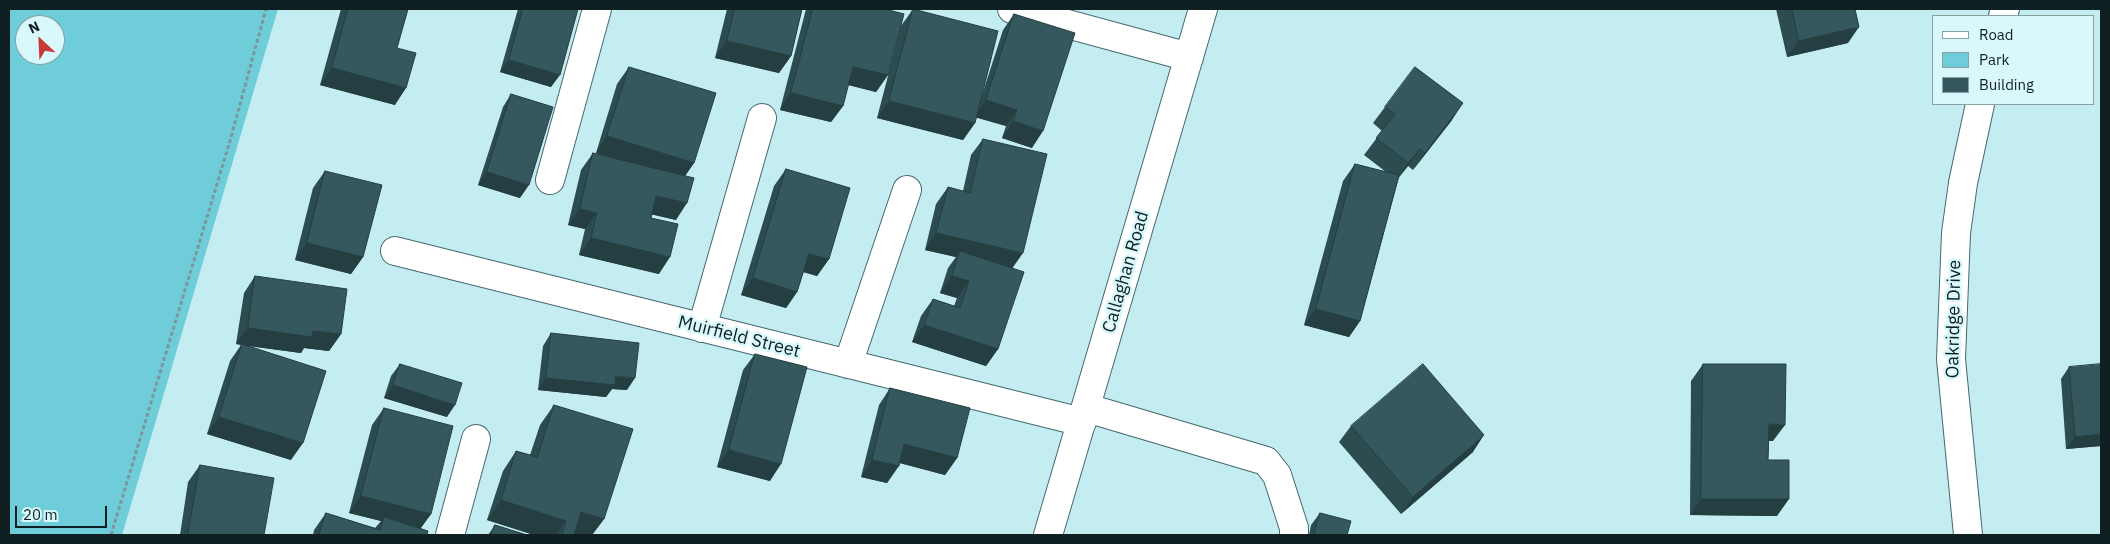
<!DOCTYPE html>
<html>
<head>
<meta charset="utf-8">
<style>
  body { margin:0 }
  #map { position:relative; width:2110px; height:544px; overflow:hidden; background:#c4edf2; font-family:"IBM Plex Sans",sans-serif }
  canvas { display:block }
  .frame { position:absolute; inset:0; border:10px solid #101f21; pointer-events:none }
  .legend { position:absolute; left:1932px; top:15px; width:162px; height:90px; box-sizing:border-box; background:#d8f8fc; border:1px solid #88a1a4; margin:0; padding:6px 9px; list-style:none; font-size:15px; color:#101f21 }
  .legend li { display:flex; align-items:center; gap:10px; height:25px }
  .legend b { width:25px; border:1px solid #88a1a4 }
  .north { position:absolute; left:15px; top:15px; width:50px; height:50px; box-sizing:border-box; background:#d8f8fc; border:1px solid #88a1a4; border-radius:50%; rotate:335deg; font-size:14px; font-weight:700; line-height:20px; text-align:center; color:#101f21 }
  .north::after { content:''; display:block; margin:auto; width:18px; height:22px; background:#c73836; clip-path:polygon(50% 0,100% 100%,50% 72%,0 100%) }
  .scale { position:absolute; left:15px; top:506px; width:92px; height:22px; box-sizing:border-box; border:2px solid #101f21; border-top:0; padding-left:6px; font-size:15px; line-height:18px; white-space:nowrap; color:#101f21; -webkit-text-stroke:4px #d8f8fc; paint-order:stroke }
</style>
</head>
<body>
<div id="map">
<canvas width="2110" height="544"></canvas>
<div class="frame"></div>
<ul class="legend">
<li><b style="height:6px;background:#fff"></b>Road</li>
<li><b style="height:14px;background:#6ecdd9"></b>Park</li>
<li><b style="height:14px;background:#34585d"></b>Building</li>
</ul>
<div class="north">N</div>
<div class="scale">20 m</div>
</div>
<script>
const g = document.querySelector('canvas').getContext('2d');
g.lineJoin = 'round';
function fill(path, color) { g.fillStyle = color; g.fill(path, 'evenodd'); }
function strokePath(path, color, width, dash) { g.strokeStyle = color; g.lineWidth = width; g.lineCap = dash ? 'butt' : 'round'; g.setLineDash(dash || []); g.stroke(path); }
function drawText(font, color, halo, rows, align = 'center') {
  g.font = font + ' "IBM Plex Sans",sans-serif'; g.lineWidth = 5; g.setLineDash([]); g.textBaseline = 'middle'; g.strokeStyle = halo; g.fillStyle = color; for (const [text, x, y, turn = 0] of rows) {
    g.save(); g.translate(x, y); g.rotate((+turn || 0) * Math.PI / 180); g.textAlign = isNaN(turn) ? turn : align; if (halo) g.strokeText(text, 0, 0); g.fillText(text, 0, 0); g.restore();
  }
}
const green = new Path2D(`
  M9,9H278L122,535H9ZM25,25H55V55H25Z`);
const path = new Path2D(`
  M111,535L230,141L266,9`);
const minor = new Path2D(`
  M1012,9L1189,57
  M2003,16L2005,9
  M550,180L597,9
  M395,251L1082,422
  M702,328L762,118
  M848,364L907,190
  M1087,408L1266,461L1277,475L1294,528V535
  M450,535L476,439
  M1968,535L1951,359L1956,233L1963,183L1980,104`);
const major = new Path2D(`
  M1048,535L1203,9`);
const wall = new Path2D(`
  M341,9H408L397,48L395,105L320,85Z
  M518,9H578L551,87L500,72Z
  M727,9H802L791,56L779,73L715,58Z
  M806,9H885L888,75L876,92L848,85L843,106L831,122L780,110Z
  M913,9L983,92L1003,30L1014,14L1032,148L1002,138L1006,126L976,117L975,123L963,140L877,118L901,26Z
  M1776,9H1855L1848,43L1787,57Z
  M629,67L694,163L685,176L676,220L652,214L651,218L659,274L579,255L585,229L568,225L581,170L593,153L606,156L596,153L617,84Z
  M511,94L520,198L478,185L503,107Z
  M1385,107L1452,120L1413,170L1408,166L1399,177L1360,321L1349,337L1304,325L1343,181L1355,164L1386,172L1364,155L1382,131L1373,123Z
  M983,139L1013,268L998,349L986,366L912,342L921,316L933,299L954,306L957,298L940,293L948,268L956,257L925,250L936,204L948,187L963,191L971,155Z
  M786,169L829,259L817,276L803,272L797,292L786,308L741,295L774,186Z
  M325,171L363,257L351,274L295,260L313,188Z
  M255,276L341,334L329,351L304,348L301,353L247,346L291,460L207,434L230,361L241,345L236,344L244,293Z
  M551,333L627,390L612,389L606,397L538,390L543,346Z
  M755,354L770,481L717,467L743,370Z
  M400,364L447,417L384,398L391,376Z
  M1703,364L1773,441H1769L1768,460L1777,516L1690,515L1691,381Z
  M2069,367L2101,446L2066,449L2061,379Z
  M890,388L957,458L945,475L900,463L887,483L861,477L879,405Z
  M554,405L604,519L592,535H578L574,534V535H534L487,520L503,471L516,451L530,455L540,425Z
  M384,408L431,514L421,528L427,535H313L314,530L326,513L375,528L381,521L349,513L372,425Z
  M1351,426L1473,452L1401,514L1339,442Z
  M200,465L264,535H180L188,482Z
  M1320,513L1347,535H1309L1311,525Z
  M495,525L527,535H488Z`);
const shadedWall = new Path2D(`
  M1859,27L1848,43L1787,57L1799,41Z
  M727,41L791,56L779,73L715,58Z
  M509,60L560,75L551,87L500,72Z
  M853,67L888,75L876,92L841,83Z
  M332,68L406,88L395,105L320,85Z
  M791,93L843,106L831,122L780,110Z
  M986,100L1017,110L1006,126L974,117Z
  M889,101L975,123L963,140L877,118Z
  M1463,103L1452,120L1413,170L1425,153Z
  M1013,121L1043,131L1032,148L1002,138Z
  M607,136L694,163L682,180L596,153Z
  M1420,149L1408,166L1397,180L1408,163Z
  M487,172L529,185L520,198L478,185Z
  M656,196L687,203L676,220L645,213Z
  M580,209L597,213L585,229L568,225Z
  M936,233L1023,253L1011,270L960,251L956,257L925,250Z
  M591,238L670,257L659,274L579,255Z
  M307,243L363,257L351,274L295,260Z
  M809,254L829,259L817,276L797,270Z
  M952,276L969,281L957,298L940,293Z
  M753,278L797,292L786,308L741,295Z
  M1316,309L1360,321L1349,337L1304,325Z
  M924,325L998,349L986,366L912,342Z
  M248,328L313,331L341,334L329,351L304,348L301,353L236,344Z
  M616,376L635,378L627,390L612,389L606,397L538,390L546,378Z
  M393,385L455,405L447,417L384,398Z
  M219,417L303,443L291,460L207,434Z
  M1769,424L1785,425L1773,441H1757Z
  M2101,434V446L2066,449L2075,437Z
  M1484,435L1473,452L1401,514L1413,497Z
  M904,444L957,458L945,475L892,461Z
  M729,450L781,464L770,481L717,467Z
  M872,460L899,466L887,483L861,477Z
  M361,496L431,514L419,530L384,517L381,521L349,513Z
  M1701,499H1789L1777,516L1690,515Z
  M501,500L566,521L556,535H534L487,520Z
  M581,512L604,519L592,535H578L567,532Z`);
const building = new Path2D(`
  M348,9H408L397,48L416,53L406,88L332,68Z
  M523,9H578L560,75L509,60Z
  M735,9H802L791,56L727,41Z
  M813,9H885L904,14L888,75L853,67L843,106L791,93Z
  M913,9L998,31L975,123L889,101Z
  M1792,9H1855L1859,27L1799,41Z
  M1014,14L1075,33L1043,131L1013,121L1017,110L986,100Z
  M629,67L716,93L694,163L607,136Z
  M1415,67L1463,103L1425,153L1420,149L1408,163L1376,138L1395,114L1385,107Z
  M511,94L553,107L529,185L487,172Z
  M983,139L1047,154L1023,253L936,233L948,187L970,193Z
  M593,153L694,178L687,203L656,196L651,218L678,224L670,257L591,238L597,213L580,209Z
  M1355,164L1399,175L1360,321L1316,309Z
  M786,169L850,188L829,259L809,254L797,292L753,278Z
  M325,171L382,185L363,257L307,243Z
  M960,251L1024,272L998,349L924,325L933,299L960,308L969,281L952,276Z
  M255,276L347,289L341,334L313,331L312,337L248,328Z
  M551,333L639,343L635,378L616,376L615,385L546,378Z
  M242,344L326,371L303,443L219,417Z
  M755,354L807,367L781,464L729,450Z
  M400,364L462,383L455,405L393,385Z
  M1423,364L1484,435L1413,497L1351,426Z
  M1703,364H1786L1785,425L1769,424L1768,460H1789V499H1701Z
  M2101,364V434L2075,437L2069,367Z
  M890,388L970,408L957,458L904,444L899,466L872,460Z
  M554,405L633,429L604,519L581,512L574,535H562L566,521L501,500L516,451L537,457Z
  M384,408L453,426L431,514L361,496Z
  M200,465L274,478L264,535H188Z
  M326,513L380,530L384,517L428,531L427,535H319Z
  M1320,513L1351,521L1347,535H1314Z
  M495,525L527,535H491Z`);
const streetNames = [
  ["Callaghan Road",1126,272,-74],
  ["Oakridge Drive",1954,319,-89],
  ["Muirfield Street",739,337,14]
];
fill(green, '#6ecdd9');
strokePath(minor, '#44696e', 30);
strokePath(major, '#44696e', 30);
strokePath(path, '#7a989c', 3, [4, 2.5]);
strokePath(minor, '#fff', 28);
strokePath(major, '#fff', 28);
fill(wall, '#2d4c50');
fill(shadedWall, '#243e41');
fill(building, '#34585d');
strokePath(building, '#243e41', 1);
drawText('18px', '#101f21', '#d8f8fc', streetNames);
</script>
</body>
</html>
